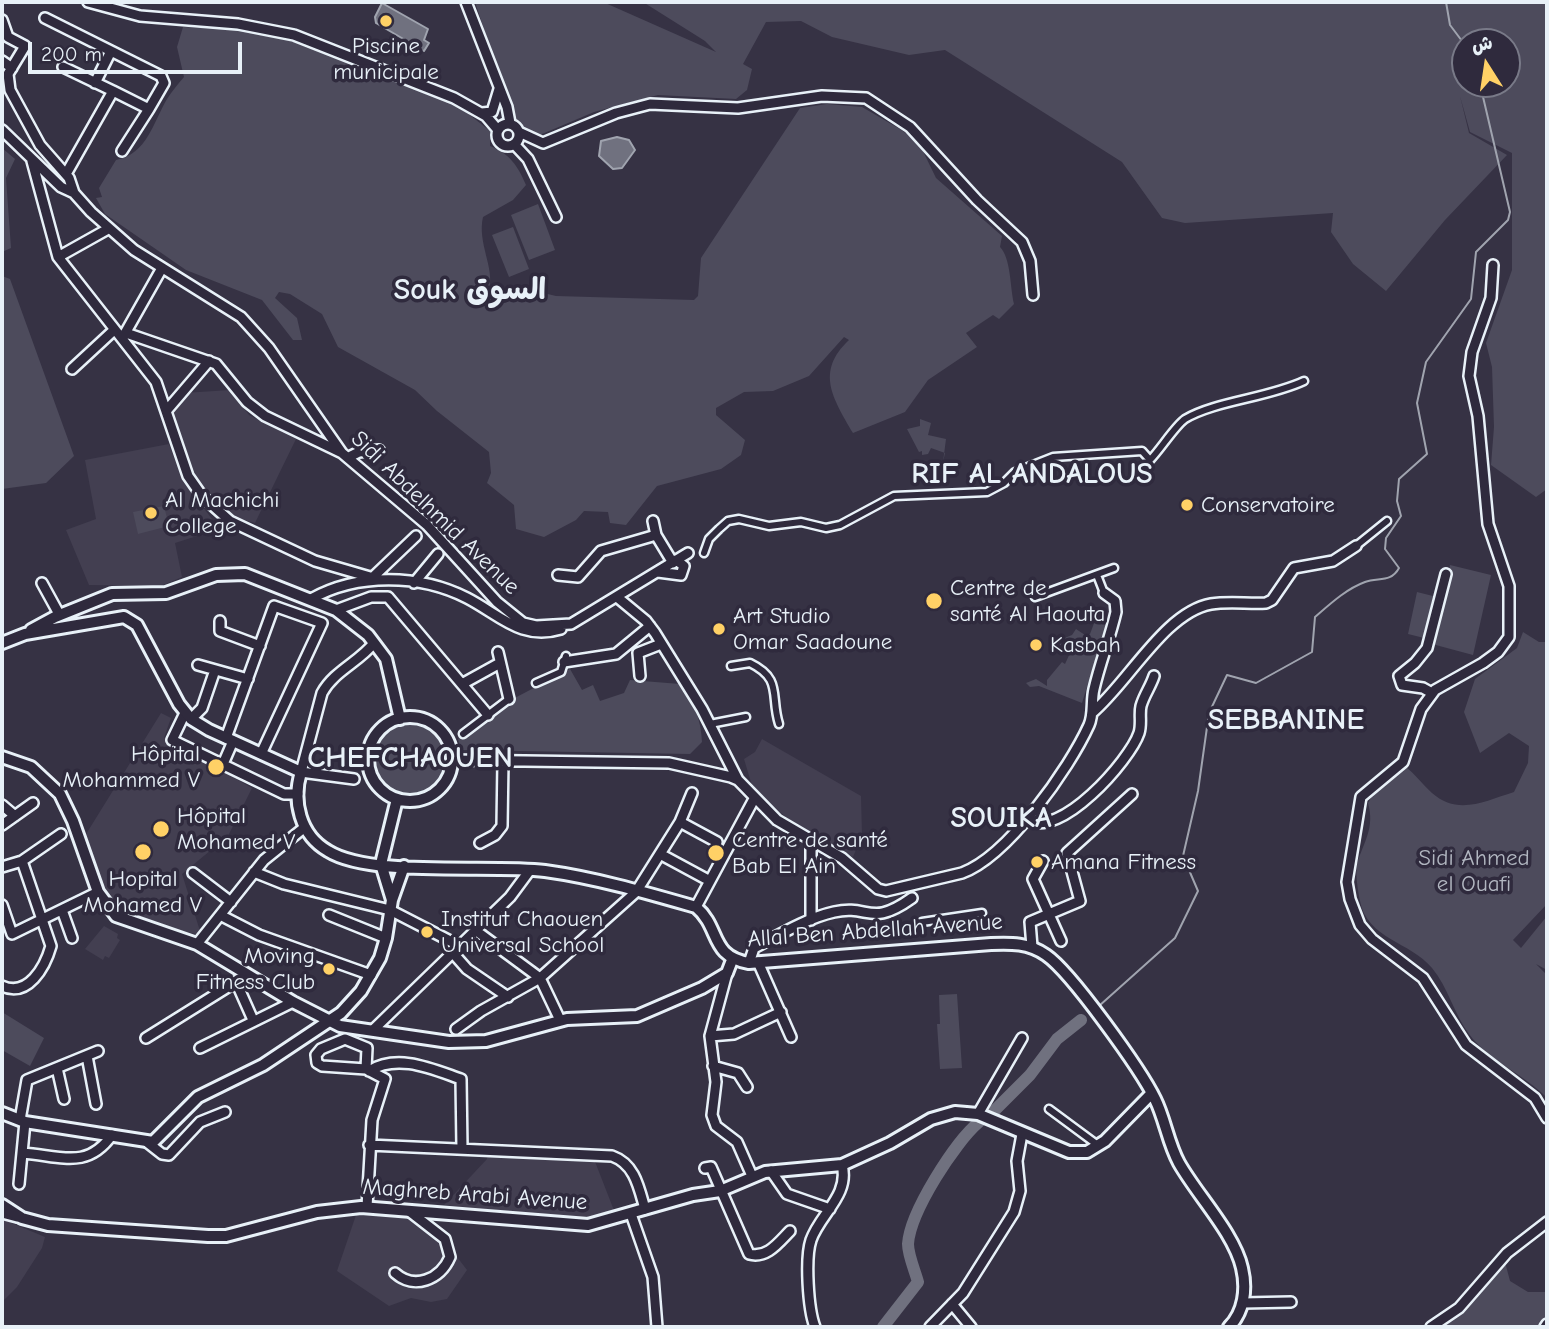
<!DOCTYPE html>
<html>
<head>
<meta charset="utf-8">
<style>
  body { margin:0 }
  #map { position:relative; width:1549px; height:1329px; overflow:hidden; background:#363244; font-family:"Comic Neue","Playpen Sans Arabic",sans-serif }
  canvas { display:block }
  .frame { position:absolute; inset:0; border:4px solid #e8f1f8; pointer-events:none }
  .north { position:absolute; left:1451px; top:28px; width:70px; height:70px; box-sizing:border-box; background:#2f2a3d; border:2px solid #797a88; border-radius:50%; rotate:348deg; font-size:19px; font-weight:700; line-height:28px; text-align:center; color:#e8f1f8 }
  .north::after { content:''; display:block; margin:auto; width:24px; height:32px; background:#ffd166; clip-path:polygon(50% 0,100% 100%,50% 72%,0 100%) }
  .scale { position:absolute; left:28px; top:42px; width:214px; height:32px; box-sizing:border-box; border:4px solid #e8f1f8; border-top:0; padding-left:9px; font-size:21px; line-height:24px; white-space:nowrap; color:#e8f1f8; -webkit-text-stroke:5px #2f2a3d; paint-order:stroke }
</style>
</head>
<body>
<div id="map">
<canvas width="1549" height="1329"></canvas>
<div class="frame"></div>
<div class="north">ش</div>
<div class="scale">200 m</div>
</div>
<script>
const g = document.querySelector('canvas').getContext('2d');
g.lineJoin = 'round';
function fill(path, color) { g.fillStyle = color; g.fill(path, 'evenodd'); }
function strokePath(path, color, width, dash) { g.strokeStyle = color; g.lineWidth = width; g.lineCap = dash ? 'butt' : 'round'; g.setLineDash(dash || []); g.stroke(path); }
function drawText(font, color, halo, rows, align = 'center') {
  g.font = font + ' "Comic Neue","Playpen Sans Arabic",sans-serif'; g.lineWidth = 7; g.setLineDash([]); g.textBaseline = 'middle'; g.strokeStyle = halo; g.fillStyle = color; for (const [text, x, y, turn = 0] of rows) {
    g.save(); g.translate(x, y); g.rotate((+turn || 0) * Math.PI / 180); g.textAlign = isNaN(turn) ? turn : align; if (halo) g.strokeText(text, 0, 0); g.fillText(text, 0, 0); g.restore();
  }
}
const built = new Path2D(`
  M230,390L249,415L296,439L255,523L226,515L198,483L171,408L184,393Z
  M169,444L182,480L212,519L204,524L197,536L175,543L182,577L161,586L89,585L66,530L96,519L85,460Z
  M161,713L171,718L164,738L252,788L228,836L182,874L200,931L196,934L140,922L115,912L97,884L83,839Z
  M762,739L861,796L862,835L853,857L788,819L753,789L744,759L755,752Z
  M104,926L118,934L117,938L120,940L109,958L105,956L103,960L85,949Z
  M488,1151L594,1159L615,1213L592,1219L444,1205L487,1159Z
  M356,1215L415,1219L441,1236L467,1270L447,1299L431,1302L411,1298L389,1306L337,1271Z
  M2,1219L45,1237L42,1248L17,1287L2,1302Z`);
const green = new Path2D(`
  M475,2H603L716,52L705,41L643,2H1547V489L1536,497L1491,465L1494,427L1492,367L1486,343L1512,270V153L1470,132L1460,96L1469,133L1507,155L1445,220L1386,291L1353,264L1331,232L1333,213L1185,223L1162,218L1122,162L945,50L909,55L832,37L801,21L766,22L743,64L752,69L747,90L736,99L658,95L594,112L535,137L514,119ZM1465,42H1507V84H1465Z
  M183,27L259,31L310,47L451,100L490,131V146C510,154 518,166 526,185L513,200L483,217C477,243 495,268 489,289L514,286L556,296L694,300L698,296L701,258L800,108L827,104L862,107L900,129L919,143L936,178L1002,236L1000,247C1011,258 1010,287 1014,304L999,319L993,315L966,333L977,347L928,380L905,412L853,433C833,398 815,372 849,340L844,337L809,376L773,391L744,392L716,408V415L745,440L741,455L721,469L657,486L626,525L610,523L608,512L584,511L576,520L544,537L516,529L514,505L487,483L491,473L489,452L437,411L415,390L338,347L322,314L290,294L279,292L275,298L297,318L302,340H293L262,300L186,270L105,214L96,198L102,197L99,188L116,160C147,154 153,123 167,99C172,91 178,84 184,77L177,47Z
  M2,148L15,159L6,178L11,248L2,252Z
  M538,204L555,250L529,260L511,215Z
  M513,227L529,269L509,277L492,235Z
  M2,276L10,279L74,456L46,483L2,489Z
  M920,419L931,423L928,435L946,439L943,462L945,453L931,448L928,454L922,455V451L919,452L907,429L920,426Z
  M164,506L169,526L138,534L133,512Z
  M1450,565L1491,575L1473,655L1432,644Z
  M1417,592L1433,596L1424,638L1408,634Z
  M1096,618L1106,626L1082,703L1039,686L1030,687L1026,683L1036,679L1047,686V680L1062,662L1065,664L1071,651L1068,648L1064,651L1057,641L1072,635L1076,629L1085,635L1090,634Z
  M1523,632L1539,642H1547V904L1513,940L1521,948L1547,916V970L1536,964L1547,975V1098C1524,1074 1489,1061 1469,1034C1454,1014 1448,987 1432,968C1411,942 1367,939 1360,901C1358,892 1355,872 1357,864C1364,841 1375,828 1368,803L1378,786L1405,766C1415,774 1423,785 1432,793C1458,816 1485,801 1514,792L1528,763L1529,746L1509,733L1480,753L1464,712L1475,679L1517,648Z
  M570,669L582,690L593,685L600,701L624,693L630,680L680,684C694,702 701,719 702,742L690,754L461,750L458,739L509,701Z
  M372 760a38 38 0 1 1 76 0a38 38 0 1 1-76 0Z
  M957,994L962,1068L940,1069L937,1024H940L939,995Z
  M2,1012L44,1038L30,1066L2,1050Z
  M1505,1262L1510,1281L1528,1292H1547V1327H1439L1476,1299Z`);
const water = new Path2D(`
  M382,3L428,29L424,40L429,43L424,51L376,23L375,17Z
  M617,137L629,140L635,150L622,168L613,169L599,156L601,141Z`);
const stream = new Path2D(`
  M1446,2L1450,25L1465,45
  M1099,1006L1175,938L1198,891L1183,856L1198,791L1209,713L1227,675L1256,683L1312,652L1315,617C1330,604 1346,589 1365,582C1378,577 1391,583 1399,568L1385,549L1386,538L1401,516L1397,501L1399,479L1427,454L1417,403L1426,362L1471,299L1476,252L1508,220L1510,212L1480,84`);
const river = new Path2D(`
  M995,1110L1030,1075L1057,1039L1081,1020
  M883,1327L918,1282C915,1271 908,1255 908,1244C910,1212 955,1142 979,1122`);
const pedestrian = new Path2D(`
  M1356,546L1387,521
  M704,553L709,539L719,529L728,521L739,519L769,526L801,522L826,528L840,525L894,496L987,492L1004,483L1015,472L1053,457L1142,451L1150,460C1160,450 1175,426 1185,419C1215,401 1268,398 1304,381
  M1097,575L1104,593
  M1035,597L1114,568
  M731,666L750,663C783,679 770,696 779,724
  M536,683L561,672L566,656
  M710,724L746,717
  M463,734L509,699
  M922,922L982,913
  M1049,1109L1099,1146`);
const minor = new Path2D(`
  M88,2L140,16L238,24L294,35L454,98L486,116L498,130
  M466,2L507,107L510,123
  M45,18L161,76L164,83L149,109
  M2,20L8,37L25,46L8,74L10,90L40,145L69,178L74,193
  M2,61L12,68
  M63,67L113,91
  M95,83L111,51
  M482,113L492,112L499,89
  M497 135a11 11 0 1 1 22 0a11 11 0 1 1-22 0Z
  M2,130L61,187L74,193L91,212L134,250L241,317L269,348L342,453L427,525L497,602L523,623L536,626L571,624L688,553
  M519,132L543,143L616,113L650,104L738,108L822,96L866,98L910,127L977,200L1022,242L1030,261L1033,295
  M514,144L528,159L556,217
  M32,161L58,257L156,382L188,476L202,496L230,521L315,561L377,579
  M66,174L113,91L149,109L122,151
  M58,257L108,229
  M1493,265L1491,298L1472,352L1469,376L1478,416L1488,524L1509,586V637L1498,652L1483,663L1435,690L1421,709L1403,762L1361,797L1347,882L1350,899L1360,925L1372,939L1423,978L1466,1045L1535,1098L1547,1118
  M126,333L216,364L247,402L265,416L342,453
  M123,337L162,268
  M72,369L113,331
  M167,410L209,361
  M349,457L359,452L379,450
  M653,521L656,535L673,563
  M658,572L681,575L684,566L676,560
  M558,575L578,577L601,551L656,535
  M372,578L416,536
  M42,583L59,614
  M414,583L438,554
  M617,597L646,621L655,633L702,709L738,780
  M311,599C357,573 420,574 467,598C500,615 521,641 561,629
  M336,610L371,597H388L488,715
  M220,621V631L260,646
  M498,652L509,699
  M564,662L616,654L650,626
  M198,665L248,679
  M640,676L638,653L661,644
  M462,684L500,663
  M1432,693L1423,688L1402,685L1399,676L1415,663L1427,648L1446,574
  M185,713L172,740L284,794H298
  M1092,713C1128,683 1165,612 1211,604C1229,601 1248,604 1266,603L1272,600L1294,568L1333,561L1356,546
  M191,719L202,708L215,670
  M226,738L274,606L322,623L261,754
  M452,760L669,763L731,777L738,780L777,820L842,858L878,889L886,891L962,873C1008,856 1069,769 1089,725C1094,714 1091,701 1094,689C1100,663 1110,638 1116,612L1115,601L1104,593
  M223,764L233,741
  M354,779L301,772L322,693C334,671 359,662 374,643
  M2,805L15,816
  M1027,819C1059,841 1130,760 1139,733C1142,724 1139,714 1141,706C1144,695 1151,686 1154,676
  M680,822L717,842
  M2,825L33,803
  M811,840V920
  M480,843L495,835L502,826L503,761
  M660,854L710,881
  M1043,861L1033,879L1061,941
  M2,867L22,861L61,834
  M254,872L284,884L390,910L458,945
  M193,873L231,902
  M2,905L12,934L98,892
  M696,907L754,799
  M62,910L72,938
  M329,915L386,938
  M222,916L259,935L371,975
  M475,930L540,978L560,1020
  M197,944L264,860L305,827
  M1032,947L1030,922L1080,901L1067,853L1132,794
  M452,952L467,969L508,997
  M758,962L791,1037
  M749,963L754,948C779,935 807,918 834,912C870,904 870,928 912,898
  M727,973L710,1036L716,1082L712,1115L716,1126L737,1142L752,1176
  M237,984L253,1020
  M2,986C28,998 45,967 51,946L22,861
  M374,1029L510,897L530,870
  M456,1029L481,1011L540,978L636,892L680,822L692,793
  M710,1036L734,1034L781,1012
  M146,1038L247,975
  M200,1048L293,1002
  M87,1056L96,1104
  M713,1066L738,1073L747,1087
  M57,1068L64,1099
  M366,1069L322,1066L317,1063L316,1055L321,1049L345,1039L367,1048L366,1069L385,1079L372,1120L367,1207
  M369,1071C398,1053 432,1069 461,1079L462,1149
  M978,1114L1022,1038
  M20,1120L27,1080L98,1051
  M148,1143L162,1154L169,1155L200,1122L225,1112
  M369,1145L612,1156C635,1164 639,1188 645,1209
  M23,1153C61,1156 87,1170 112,1135
  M705,1168L711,1167L749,1254C767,1259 779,1242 790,1231
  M771,1171L787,1194L830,1209
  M19,1184L25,1122
  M2,1213L17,1217
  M631,1214L653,1277L657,1327
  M395,1273C414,1290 440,1280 450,1257L445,1239L409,1211
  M1243,1303L1291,1302
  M952,1304L971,1327
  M815,1327C808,1309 805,1258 811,1240C820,1214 850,1195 842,1165
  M930,1327L963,1293L1014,1212L1020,1191L1017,1161L1022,1134
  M1431,1327L1459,1308L1507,1253L1547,1222
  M1545,1327L1547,1324`);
const tertiary = new Path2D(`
  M31,630L55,617L112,594L166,593L216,575L245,574L336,610L368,635L386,659L400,719
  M2,643L25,634L124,617L137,625L179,704L191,719L209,730L301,772C292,801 300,835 328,851C371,878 491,864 545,871C596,878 647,893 696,907C721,928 709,956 749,963L991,944C1011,943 1029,943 1046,955C1071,972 1141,1070 1155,1099C1165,1119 1168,1143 1179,1163C1197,1195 1234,1233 1242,1268C1247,1289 1244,1312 1229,1327
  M368 759a42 42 0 1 1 84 0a42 42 0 1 1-84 0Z
  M2,757L31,767L60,794L73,821L98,892L116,916L197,944L293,1002L340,1026L449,1042L486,1041L567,1019L637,1016L702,988L727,973L732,960
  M392,900L404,866
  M2,1113L25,1122L153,1142L198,1097L263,1065L341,1013L361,991L380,958L386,938L392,900L381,864L397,799
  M2,1205L22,1218L48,1225L208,1236H226L317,1212L361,1207L588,1225L693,1195L720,1191L765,1172L842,1165L890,1143L931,1119L955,1112L978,1114L1069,1152H1087L1105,1141L1152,1093`);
const markers = [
  [386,21,7,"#ffd166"],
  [1187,505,7,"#ffd166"],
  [151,513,7,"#ffd166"],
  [934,601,9,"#ffd166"],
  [719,629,7,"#ffd166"],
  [1036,645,7,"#ffd166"],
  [216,767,9,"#ffd166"],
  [161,829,9,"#ffd166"],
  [143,852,9,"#ffd166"],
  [716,853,9,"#ffd166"],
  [1037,862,7,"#ffd166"],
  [427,932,7,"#ffd166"],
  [329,969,7,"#ffd166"]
];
const poiNames = [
  ["Piscine",386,46,"center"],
  ["municipale",386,72,"center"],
  ["Al Machichi",165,500],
  ["College",165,526],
  ["Conservatoire",1201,505],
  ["Centre de",950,588],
  ["santé Al Haouta",950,614],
  ["Art Studio",733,616],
  ["Omar Saadoune",733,642],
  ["Kasbah",1050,645],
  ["Hôpital",200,754,"right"],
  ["Mohammed V",200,780,"right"],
  ["Hôpital",177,816],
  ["Mohamed V",177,842],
  ["Centre de santé",732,840],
  ["Bab El Ain",732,866],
  ["Amana Fitness",1051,862],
  ["Hopital",143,879,"center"],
  ["Mohamed V",143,905,"center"],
  ["Institut Chaouen",441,919],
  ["Universal School",441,945],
  ["Moving",315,956,"right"],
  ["Fitness Club",315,982,"right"]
];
const streetNames = [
  ["Sidi Abdelhmid Avenue",435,513,44],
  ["Allal Ben Abdellah Avenue",875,931,-4],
  ["Maghreb Arabi Avenue",475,1195,4]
];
const parkNames = [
  ["Sidi Ahmed",1474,858],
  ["el Ouafi",1474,884]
];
const districtNames = [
  ["Souk السوق",470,291],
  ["RIF AL ANDALOUS",1032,475],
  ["SEBBANINE",1286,721],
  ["CHEFCHAOUEN",410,759],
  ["SOUIKA",1001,819]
];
fill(built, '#433f51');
fill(green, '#4d4b5c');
fill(water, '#70717f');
strokePath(water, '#a0a4af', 2);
strokePath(stream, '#a0a4af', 2);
strokePath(river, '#70717f', 12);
strokePath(pedestrian, '#e8f1f8', 11);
strokePath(minor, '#e8f1f8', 14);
strokePath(tertiary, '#e8f1f8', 16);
strokePath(pedestrian, '#2f2a3d', 6);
strokePath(minor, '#2f2a3d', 9);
strokePath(tertiary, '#2f2a3d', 10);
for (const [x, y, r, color] of markers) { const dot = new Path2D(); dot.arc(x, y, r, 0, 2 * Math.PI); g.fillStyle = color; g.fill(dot); strokePath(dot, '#2f2a3d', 2.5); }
drawText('23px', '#e8f1f8', '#2f2a3d', poiNames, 'left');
drawText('23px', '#e8f1f8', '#2f2a3d', streetNames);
drawText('23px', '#b2b7c1', '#2f2a3d', parkNames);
drawText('bold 30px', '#e8f1f8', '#2f2a3d', districtNames);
</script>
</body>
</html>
